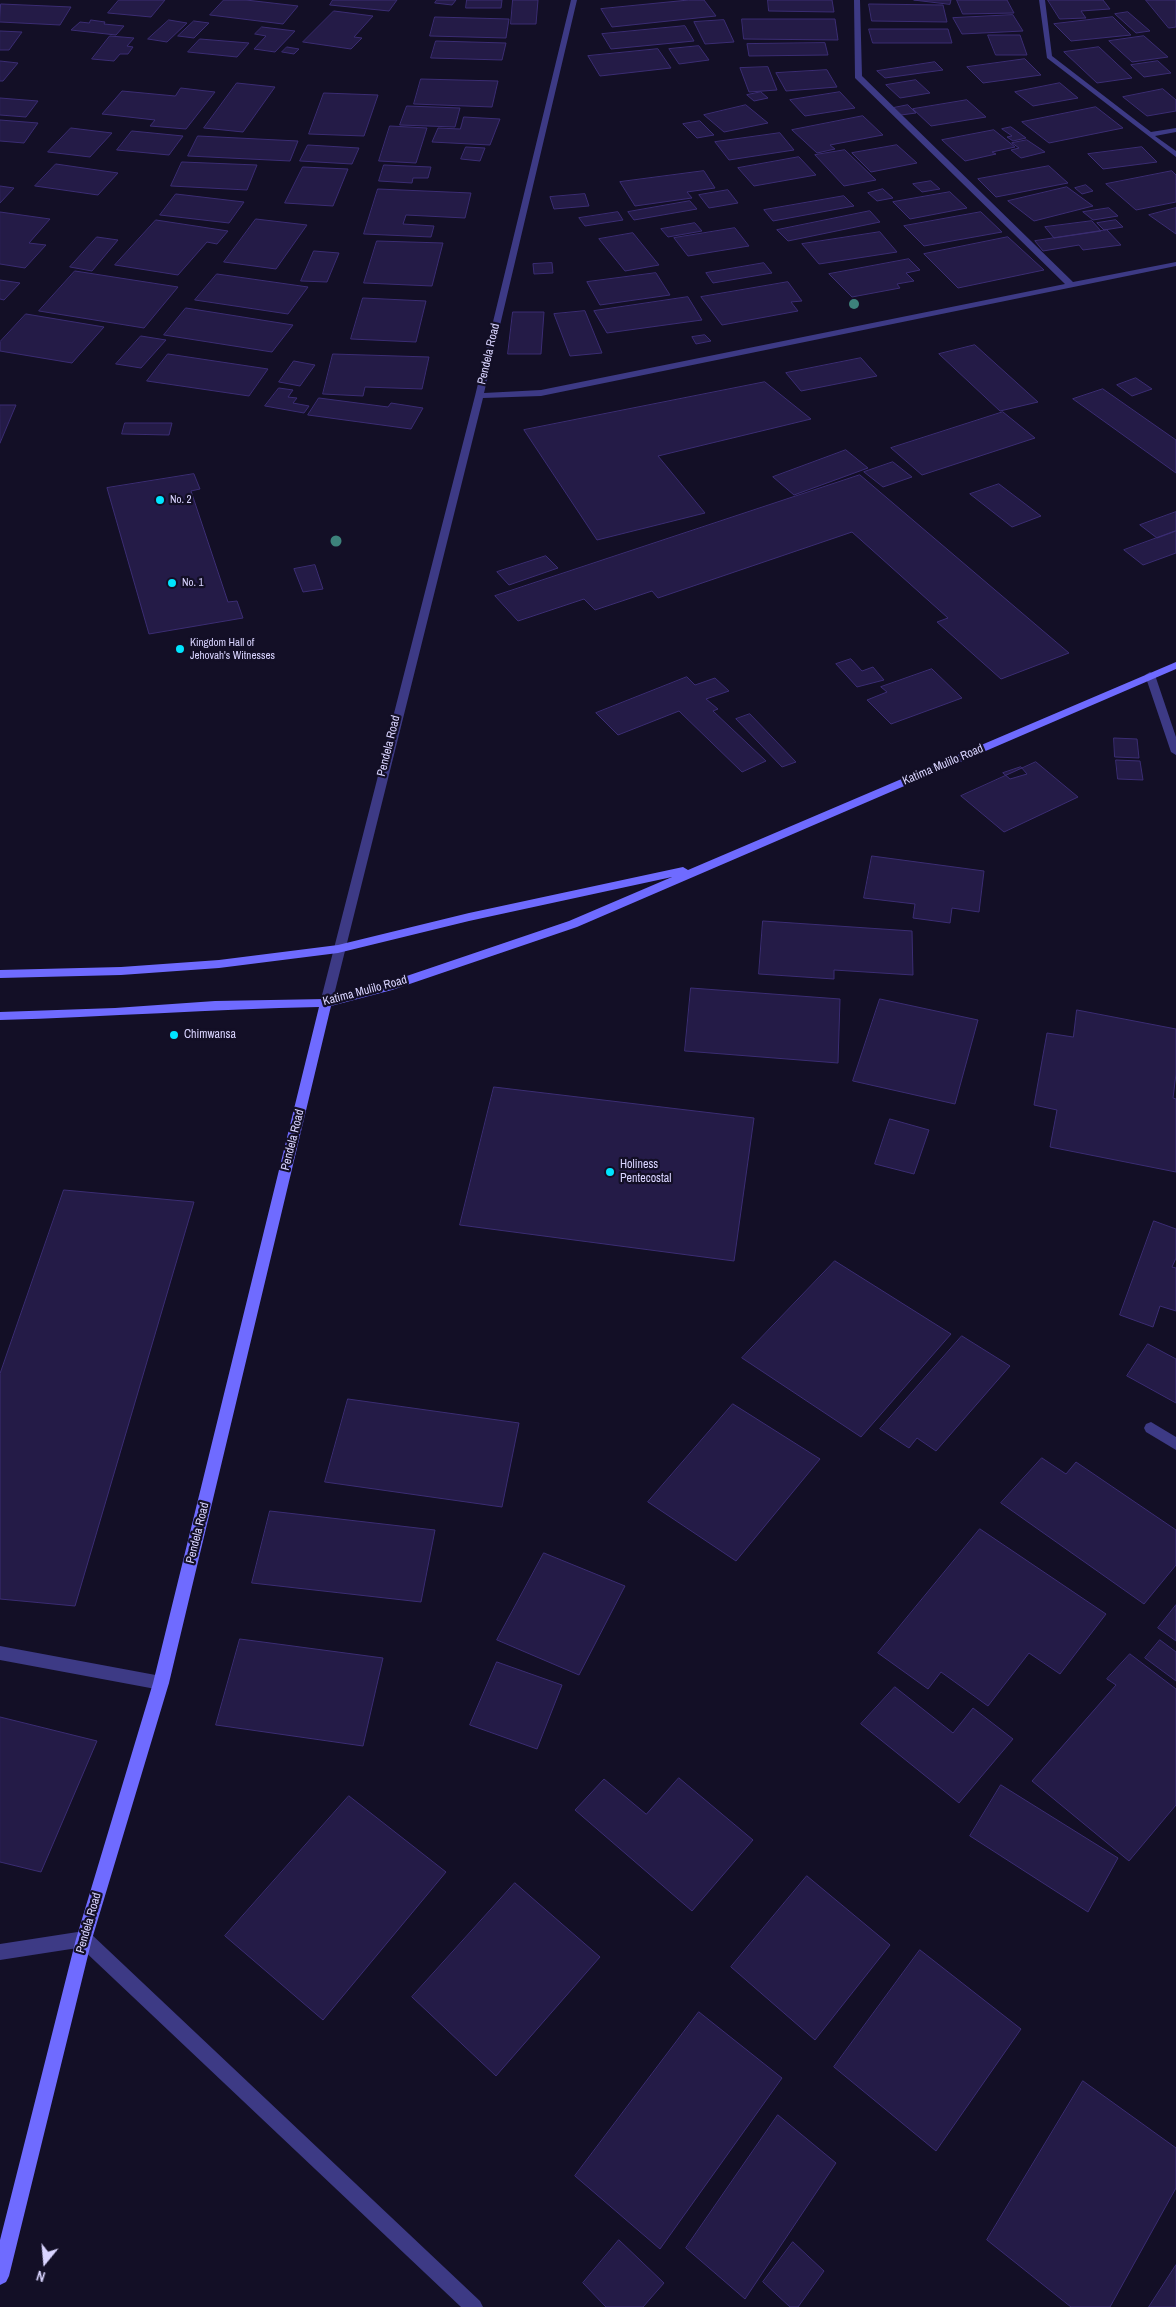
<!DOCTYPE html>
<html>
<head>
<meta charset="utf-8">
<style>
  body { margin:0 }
  #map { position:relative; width:1176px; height:2307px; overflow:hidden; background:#130f26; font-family:"Archivo Narrow",sans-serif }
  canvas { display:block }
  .north { position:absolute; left:20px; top:2237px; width:50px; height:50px; -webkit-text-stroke:4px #130f26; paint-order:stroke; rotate:197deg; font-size:14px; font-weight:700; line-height:20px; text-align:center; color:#d9d4ff }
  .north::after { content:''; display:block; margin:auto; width:18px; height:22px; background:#d9d4ff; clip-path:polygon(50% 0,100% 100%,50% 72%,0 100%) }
</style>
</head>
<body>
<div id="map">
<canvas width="1176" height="2307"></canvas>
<div class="north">N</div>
</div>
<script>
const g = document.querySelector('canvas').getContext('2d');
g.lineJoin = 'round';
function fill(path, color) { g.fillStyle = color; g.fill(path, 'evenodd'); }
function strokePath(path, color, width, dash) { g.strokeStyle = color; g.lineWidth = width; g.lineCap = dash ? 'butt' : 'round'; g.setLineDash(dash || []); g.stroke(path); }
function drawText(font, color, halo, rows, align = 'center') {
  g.font = font + ' "Archivo Narrow",sans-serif'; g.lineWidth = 4.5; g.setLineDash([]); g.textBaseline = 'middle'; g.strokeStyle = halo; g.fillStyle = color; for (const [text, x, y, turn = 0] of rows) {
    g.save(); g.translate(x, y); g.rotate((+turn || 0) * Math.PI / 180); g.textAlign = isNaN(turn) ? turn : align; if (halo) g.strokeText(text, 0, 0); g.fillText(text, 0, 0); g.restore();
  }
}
const building = new Path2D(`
  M119,0H165L151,17L108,13Z
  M224,0H246L298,6L283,24L210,15Z
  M333,0H397L389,11L330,5Z
  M437,0H456L452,5L435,3Z
  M467,0H502L501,8H466Z
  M513,0H538L536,24H511Z
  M689,0H704L716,16L612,27L601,9Z
  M768,0H832L834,12L769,11Z
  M914,0H951L950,4Z
  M957,0H1007L1014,13L963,14Z
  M1048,0H1103L1110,9L1081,11L1086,18L1060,19Z
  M1146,0H1176V27L1169,28Z
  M1,4L71,7L60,25L0,22Z
  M869,4L943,5L947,22L872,21Z
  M334,11L373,16L354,37L362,38L351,49L303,42Z
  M1128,12L1150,31L1136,33L1115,14Z
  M1013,15L1023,31L962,34L953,18Z
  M435,17L509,19L506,38L430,36Z
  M1113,17L1131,35L1071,41L1054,24Z
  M742,19H835L838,40L744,39Z
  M91,20L105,22L104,24L124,26L116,35L71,30L80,22L89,23Z
  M169,20L187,23L167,42L148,39Z
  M724,20L734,42L705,44L694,22Z
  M194,21L209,23L194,38L178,36Z
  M685,26L694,41L611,49L602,34Z
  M262,27L295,31L275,52L254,49L266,36L255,34Z
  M869,29H948L952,43H873Z
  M0,31L22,32L9,50H0Z
  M988,35H1020L1027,55H996Z
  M110,36L134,38L127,46L133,47L128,54H120L114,61L92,59Z
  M1144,36L1168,57L1132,62L1109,41Z
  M200,39L249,43L237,57L188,52Z
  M436,41L506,43L502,60L431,58Z
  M825,43L828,55L749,56L747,44Z
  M699,46L709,60L679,64L669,49Z
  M287,47L299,49L294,54L282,52Z
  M1099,47L1132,78L1097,83L1064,52Z
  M658,49L671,68L600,76L588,56Z
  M1025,59L1041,75L983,83L967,67Z
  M0,61L18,63L3,81H0Z
  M1158,61L1171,73L1144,77L1131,65Z
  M935,62L943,70L885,78L877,71Z
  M768,67L777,90L749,92L740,68Z
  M827,70L837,87L786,91L776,73Z
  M421,79L498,81L492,107L414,104Z
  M916,80L930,93L900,98L886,85Z
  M237,83L275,87L243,132L204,128Z
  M1060,83L1078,98L1033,106L1015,92Z
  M181,88L215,92L186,129L150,126L155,120L102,114L122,91L175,96Z
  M1163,89L1176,100V111L1147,116L1123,97Z
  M761,92L768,98L754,101L747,95Z
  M840,92L855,108L805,116L790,100Z
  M324,93L378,95L364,136L309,134Z
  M0,98L38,101L26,117L0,115Z
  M967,100L986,117L931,126L913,109Z
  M746,105L768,123L724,132L704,115Z
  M908,105L916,113L901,115L893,108Z
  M407,106L460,108L455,127L400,125Z
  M1096,107L1123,128L1049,143L1022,122Z
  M863,116L883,135L830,145L835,149L817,153L792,130Z
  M464,117L500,119L490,145L432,142L438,128L460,129Z
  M0,120L38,123L24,143L0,141Z
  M700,121L714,135L697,138L683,124Z
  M390,126L427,128L416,163L379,161Z
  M1011,127L1026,138L1013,141L1007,137L1012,136L1002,129Z
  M71,128L112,133L90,157L48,152Z
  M994,130L1015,147L992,152L996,154L965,161L942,140Z
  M132,131L183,136L169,155L117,150Z
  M780,133L794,150L729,160L715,142Z
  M198,136L298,141L290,161L188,156Z
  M1027,140L1045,152L1021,158L1011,150L1019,148L1012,143Z
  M308,145L359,148L352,164L300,161Z
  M897,145L917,163L871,172L852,153Z
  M466,147L485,148L480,161L461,159Z
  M1142,147L1157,162L1103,169L1088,154Z
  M845,150L876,180L844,186L815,155Z
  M799,157L816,175L754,186L738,168Z
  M182,162L257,165L247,190L171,186Z
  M56,164L118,173L98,195L35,186Z
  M384,165L431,167L428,178H413L412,183L379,181Z
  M1049,166L1068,183L996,197L978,179Z
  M303,167L348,169L333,206L285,203Z
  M704,171L715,188L687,192L692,198L635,206L620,182Z
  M1172,171L1176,175V202L1136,210L1106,184Z
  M931,181L940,189L922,192L913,184Z
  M1086,185L1093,191L1082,194L1075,188Z
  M0,186L14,188L0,203Z
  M1067,187L1093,206L1034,221L1008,201Z
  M378,189L471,193L465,218L406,215L403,224L434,226L431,237L364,234Z
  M883,189L893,198L877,201L868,193Z
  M728,190L738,203L709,208L699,195Z
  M950,192L967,208L910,219L893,202Z
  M176,194L244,202L229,223L160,215Z
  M585,194L589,206L554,209L550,197Z
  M844,196L854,206L773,221L764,210Z
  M690,201L697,209L634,220L628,212Z
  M1109,208L1118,216L1093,220L1083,212Z
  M1176,208V234L1149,215Z
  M870,211L880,222L788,241L777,230Z
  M0,212L50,219L29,243L46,245L25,268L0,264Z
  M618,212L623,220L585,226L579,218Z
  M981,212L1002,232L924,246L904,226Z
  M256,219L307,225L276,269L224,262Z
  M156,220L228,231L217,244L207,242L178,275L115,265Z
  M1116,220L1123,227L1104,230L1097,223Z
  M1092,221L1101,231L1054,238L1045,227Z
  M695,223L702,231L668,237L661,229Z
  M735,228L749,246L688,256L674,238Z
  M1107,230L1121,245L1083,250L1079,245L1043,251L1035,241Z
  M880,232L897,252L819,264L802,244Z
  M633,233L659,265L625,271L599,239Z
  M97,237L118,240L92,271L70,267Z
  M1008,237L1044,270L958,288L924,254Z
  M377,241L443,243L432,286L364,283Z
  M314,251L339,253L327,282L301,281Z
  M909,259L920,270L906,273L914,281L897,284L900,288L852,297L829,274Z
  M552,263L553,273L534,274L533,264Z
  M764,263L772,273L713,283L706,273Z
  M75,271L178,287L144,328L39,311Z
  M656,273L670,295L600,305L587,282Z
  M217,274L308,287L288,314L195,300Z
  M0,280L20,283L4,300L0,299Z
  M788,282L802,301L791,302L798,311L722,325L701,297Z
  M688,297L702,320L607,333L594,311Z
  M363,298L426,301L416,342L351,339Z
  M186,308L293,325L272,352L164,335Z
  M585,311L602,353L570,356L554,314Z
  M513,312H544L541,354H508Z
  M26,314L104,327L72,363L0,351V342Z
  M705,335L711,341L696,344L692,337Z
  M141,336L166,340L141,368L116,364Z
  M975,345L1038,402L1000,411L939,354Z
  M168,354L268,369L249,396L147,381Z
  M333,354L429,357L422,389L365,387L363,396L323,394Z
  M861,358L877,376L801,391L786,373Z
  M294,361L315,365L300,386L279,382Z
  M1136,378L1152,389L1132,396L1117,385Z
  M765,382L811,419L658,456L705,513L597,540L524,430Z
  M279,388L293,390L288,397L297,398L293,403L309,406L304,413L265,406Z
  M1103,389L1176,440V473L1073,399Z
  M319,398L388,407L391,403L423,408L411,429L308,415Z
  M0,405H16L0,443Z
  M1003,412L1035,438L922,475L891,448Z
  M125,423H172L169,435L122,434Z
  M846,450L868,468L794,495L773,477Z
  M893,462L912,477L883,487L864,472Z
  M194,474L200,489L191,491L228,602L237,601L243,618L149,634L107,488Z
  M860,475L1069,653L1001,679L937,622L948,618L852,532L658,598L652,591L595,610L584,599L518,621L495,596Z
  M999,484L1041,516L1012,527L970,494Z
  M1176,512V531L1157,538L1140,525Z
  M1176,531V553L1143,565L1124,550Z
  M546,556L558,568L509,585L497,572Z
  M315,565L323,589L303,592L294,569Z
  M851,659L862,671L873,667L884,680L857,687L836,664Z
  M932,669L962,698L891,724L867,700L887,692L881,687Z
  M687,677L695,685L715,678L729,691L706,699L718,709L713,711L766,761L742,772L679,711L618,735L596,713Z
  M750,714L796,762L782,767L736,719Z
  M1114,738L1137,739L1139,758L1115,757Z
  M1116,760L1140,761L1143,780L1118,779Z
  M1036,762L1078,797L1004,832L961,796Z
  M1021,767L1027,774L1010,779L1003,773Z
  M872,856L984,871L979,912L952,908L950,923L913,918L915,904L864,898Z
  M763,921L912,931L913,975L834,970V979L759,974Z
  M691,988L840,999L838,1063L685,1051Z
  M880,999L978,1020L955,1104L853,1081Z
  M1077,1010L1176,1029V1074L1173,1098L1176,1099V1172L1050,1147L1057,1110L1034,1105L1047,1033L1073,1037Z
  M494,1087L754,1118L734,1261L460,1225Z
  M890,1119L929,1130L914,1174L875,1164Z
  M64,1190L194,1202L75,1606L0,1599V1374Z
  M1154,1221L1176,1229V1258L1172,1267L1176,1268V1311L1160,1306L1153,1327L1120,1315Z
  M835,1261L951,1334L861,1437L742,1358Z
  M962,1336L1010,1366L936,1451L917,1438L909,1448L880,1429Z
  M1148,1344L1176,1359V1403L1127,1376Z
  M348,1399L519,1423L502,1507L325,1482Z
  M733,1404L820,1459L736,1561L648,1502Z
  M1042,1458L1066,1474L1076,1462L1176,1530V1565L1144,1604L1001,1503Z
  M270,1511L435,1530L421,1602L252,1583Z
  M980,1529L1106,1614L1060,1674L1029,1653L988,1706L941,1672L928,1689L878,1653Z
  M544,1553L625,1586L579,1675L497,1640Z
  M1176,1605V1641L1158,1628Z
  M240,1639L383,1658L363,1746L216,1725Z
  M1160,1640L1176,1652V1681L1145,1658Z
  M1130,1654L1176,1689V1805L1129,1861L1032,1781L1116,1685L1107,1679Z
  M497,1662L562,1685L537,1749L470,1725Z
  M895,1687L953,1733L973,1708L1013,1739L959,1803L861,1724Z
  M0,1717L97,1741L41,1872L0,1862Z
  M679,1778L753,1840L692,1911L575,1810L604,1779L646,1814Z
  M1001,1785L1118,1858L1088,1912L970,1836Z
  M349,1796L446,1872L323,2020L225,1936Z
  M807,1876L890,1945L815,2040L731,1967Z
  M515,1883L600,1957L496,2076L412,1997Z
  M920,1950L1021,2029L936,2151L834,2067Z
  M699,2012L782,2078L660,2249L575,2176Z
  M1083,2081L1176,2148V2188L1110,2307H1071L987,2240Z
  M778,2115L836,2163L745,2299L686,2248Z
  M619,2240L664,2283L643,2307H606L583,2283Z
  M793,2242L824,2271L798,2307H790L763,2282Z
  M1176,2265V2307H1149Z`);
const lane = new Path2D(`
  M0,1646L161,1676L166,1678L169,1683L166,1688L161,1690L0,1660Z
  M84,1931L90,1933L92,1939L90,1945L84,1947L0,1960V1944Z`);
const street = new Path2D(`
  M571,0H577L484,393L541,390L1065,284L855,78L854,0H860L862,76L1073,282L1176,262V266L541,396L483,398L332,1003L326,1007L320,1003L475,396Z
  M1039,0H1045L1052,56L1151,132L1176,128V132L1155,136L1176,151V157L1047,58Z
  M1150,672L1155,675L1176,737V755L1171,752L1145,675Z
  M1151,1422L1176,1437V1450L1146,1432L1144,1428L1146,1424Z
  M84,1931L90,1933L480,2301L483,2307H461L78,1945L76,1939L78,1933Z`);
const secondary = new Path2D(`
  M1176,662V669L577,927L392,990L331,1006L169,1683L92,1939L9,2276L6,2282L0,2285V2240L76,1939L153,1683L319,1007C213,1009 106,1017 0,1020V1012L115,1008L215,1001L326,999L386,983L569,921L672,877L469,921L338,953L219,968L121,975L0,978V970L121,967L219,960L338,945L469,913L683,867L688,870Z`);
const trees = [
  [854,304,5],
  [336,541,5.5]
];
const markers = [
  [160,500,5,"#00e5ff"],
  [172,583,5,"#00e5ff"],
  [180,649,5,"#00e5ff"],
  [174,1035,5,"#00e5ff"],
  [610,1172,5,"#00e5ff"]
];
const farPoinames = [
  ["No. 2",170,500],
  ["No. 1",182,583],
  ["Kingdom Hall of",190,643],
  ["Jehovah's Witnesses",190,656]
];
const streetNames = [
  ["Pendela Road",489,354,-77],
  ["Pendela Road",389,746,-76],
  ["Katima Mulilo Road",943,765,-23],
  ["Katima Mulilo Road",365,991,-15],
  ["Pendela Road",293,1140,-76],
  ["Pendela Road",198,1533,-76],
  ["Pendela Road",89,1923,-74]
];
const poiNames = [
  ["Chimwansa",184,1035],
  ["Holiness",620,1165],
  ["Pentecostal",620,1179]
];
fill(building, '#241b47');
strokePath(building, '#3b2d73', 1);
fill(lane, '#3d3a85');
fill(street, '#3d3a85');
fill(secondary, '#6f6bff');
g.fillStyle = '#3d827b';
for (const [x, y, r] of trees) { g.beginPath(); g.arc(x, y, r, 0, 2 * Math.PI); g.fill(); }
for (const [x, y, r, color] of markers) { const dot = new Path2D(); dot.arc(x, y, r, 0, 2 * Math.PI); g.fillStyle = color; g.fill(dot); strokePath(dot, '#130f26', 2); }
drawText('11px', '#d9d4ff', '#130f26', farPoinames, 'left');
drawText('12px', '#d9d4ff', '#130f26', streetNames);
drawText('12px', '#d9d4ff', '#130f26', poiNames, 'left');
</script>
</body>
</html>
